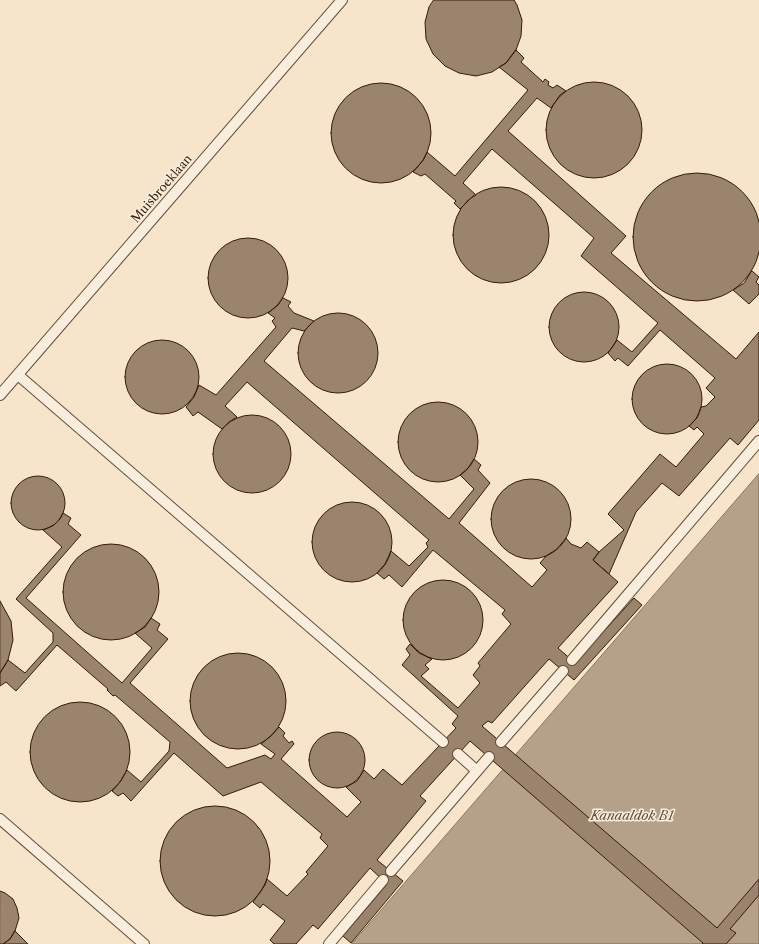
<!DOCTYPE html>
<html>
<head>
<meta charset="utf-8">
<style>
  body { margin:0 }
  canvas { display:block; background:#f6e5ca }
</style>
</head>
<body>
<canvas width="759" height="944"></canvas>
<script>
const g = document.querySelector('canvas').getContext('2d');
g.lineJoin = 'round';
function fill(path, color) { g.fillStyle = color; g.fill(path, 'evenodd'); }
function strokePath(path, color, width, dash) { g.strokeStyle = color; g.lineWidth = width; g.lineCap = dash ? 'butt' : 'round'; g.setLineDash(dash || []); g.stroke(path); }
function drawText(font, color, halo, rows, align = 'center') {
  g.font = font + ' "Libre Caslon Text",serif'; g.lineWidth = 3; g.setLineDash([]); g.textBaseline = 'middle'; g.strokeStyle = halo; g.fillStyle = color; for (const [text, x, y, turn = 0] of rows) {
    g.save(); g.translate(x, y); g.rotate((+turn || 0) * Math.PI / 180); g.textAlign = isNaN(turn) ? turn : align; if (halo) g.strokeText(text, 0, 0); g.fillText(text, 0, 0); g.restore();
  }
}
const water = new Path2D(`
  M759,474V944H352Z`);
const building = new Path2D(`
  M434,0H514L517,5L522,20L521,36L516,50L506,63L492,72L476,76L459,73L445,66L433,54L426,39L425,22L429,7Z
  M516,50L524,58L521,62L543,82L545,79L549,82L548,85L553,88L557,85L566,91L560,95L551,108L537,98L508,131L626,236L611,253L736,359L759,332V420L738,445L730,438L679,496L662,483L636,512L609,574L593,560L599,552L624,530L608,514L660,454L676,467L704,434L697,427L694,430L689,426L697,418L701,407L706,406L715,397L706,388L715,378L660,330L628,366L618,358L615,361L608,353L617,340L632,352L658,323L581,256L594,238L492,149L463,183L476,195L471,198L460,209L454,203L456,201L425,174L421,176L413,172L424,159L427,152L455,176L528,90L499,67L506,63Z
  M546 130a48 48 0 1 1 96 0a48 48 0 1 1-96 0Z
  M331 133a50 50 0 1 1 100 0a50 50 0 1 1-100 0Z
  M633 237a64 64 0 1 1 128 0a64 64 0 1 1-128 0Z
  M453 235a48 48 0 1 1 96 0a48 48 0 1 1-96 0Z
  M208 278a40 40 0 1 1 80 0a40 40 0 1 1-80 0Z
  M752,271L759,277L756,282L759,285V294L749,304L733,290L744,283Z
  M549 327a35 35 0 1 1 70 0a35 35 0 1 1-70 0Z
  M283,298L291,302L288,306L294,313L314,321L304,331L292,328L264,361L449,519L474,489L460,475L468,468L474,459L481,465L478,470L490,483L459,523L532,587L547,570L540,563L546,556L557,549L566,538L571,544L581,548L587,542L599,552L593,560L618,582L558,648L575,663L634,598L642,605L574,680L549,659L492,723L488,721L482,726L717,928L759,879V895L730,929L736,933L726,944H702L703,943L470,741L420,796L426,801L377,860L403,881L351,943L343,936L387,884L370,868L318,929L313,925L296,944H274L270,940L285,921L263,904L260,908L253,902L265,885L267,879L287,896L308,874L306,872L328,846L320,838L322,834L261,782L223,796L174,753L131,801L123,793L118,796L112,791L120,782L127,770L141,782L169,751L170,742L115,695L113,696L107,690L108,689L57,645L16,691L6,682L0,686V673L8,660L25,673L53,642V633L16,599L62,547L43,530L54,525L59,520L63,513L71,518L68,524L81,535L26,598L122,683L152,648L135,633L145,627L151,618L160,624L157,630L168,639L130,683L227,768L265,755L271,759L275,754L261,744L272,735L279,727L285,733L283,736L289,743L292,741L294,744L281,759L347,817L361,802L346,787L357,781L364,770L374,779L383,769L402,785L456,728L452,724L458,716L402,665L410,655L406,649L410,644L419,653L432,659L425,665L429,669L421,676L458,708L480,683L473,675L480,666L478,663L511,624L502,614L505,610L433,550L402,587L389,575L384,579L377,573L385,564L391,551L409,566L428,547L426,543L429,540L247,382L225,406L237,417L229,422L222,429L198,412L193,416L186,407L194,397L199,385L216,395L276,327L272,321L275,318L268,313L278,305Z
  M298 353a40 40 0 1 1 80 0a40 40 0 1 1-80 0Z
  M125 377a37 37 0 1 1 74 0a37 37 0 1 1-74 0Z
  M632 399a35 35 0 1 1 70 0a35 35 0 1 1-70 0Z
  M398 442a40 40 0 1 1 80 0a40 40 0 1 1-80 0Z
  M213 454a39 39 0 1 1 78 0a39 39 0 1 1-78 0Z
  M11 503a27 27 0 1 1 54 0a27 27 0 1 1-54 0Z
  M491 519a40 40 0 1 1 80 0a40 40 0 1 1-80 0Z
  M312 542a40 40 0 1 1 80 0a40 40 0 1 1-80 0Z
  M63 592a48 48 0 1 1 96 0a48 48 0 1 1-96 0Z
  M403 620a40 40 0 1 1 80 0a40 40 0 1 1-80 0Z
  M0,601L11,621L13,640L8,660L0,673Z
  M190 701a48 48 0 1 1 96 0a48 48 0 1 1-96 0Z
  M30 752a50 50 0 1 1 100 0a50 50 0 1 1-100 0Z
  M309 760a28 28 0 1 1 56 0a28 28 0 1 1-56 0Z
  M160 861a55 55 0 1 1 110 0a55 55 0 1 1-110 0Z
  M0,891L5,893L13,899L17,908L19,918L15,931L10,939L3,944H0Z
  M15,931L28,944H3L10,939Z`);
const service = new Path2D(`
  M18,375L443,742
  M0,395L342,0
  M572,660L759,441
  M501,742L563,671
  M458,754L477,771
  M0,819L144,944
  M391,871L489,757
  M329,944L383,880`);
const streetNames = [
  ["Muisbroeklaan",162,189,-49]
];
const waterNames = [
  ["Kanaaldok B1",632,816]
];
fill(water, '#b5a089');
strokePath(water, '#826b56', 1);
fill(building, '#9a846e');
strokePath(building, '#361b0a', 1);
strokePath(service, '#664e3a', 12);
strokePath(service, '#f9eedd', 10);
drawText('12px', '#361b0a', '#f9eedd', streetNames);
drawText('italic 13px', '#69503d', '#f9eedd', waterNames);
</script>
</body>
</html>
